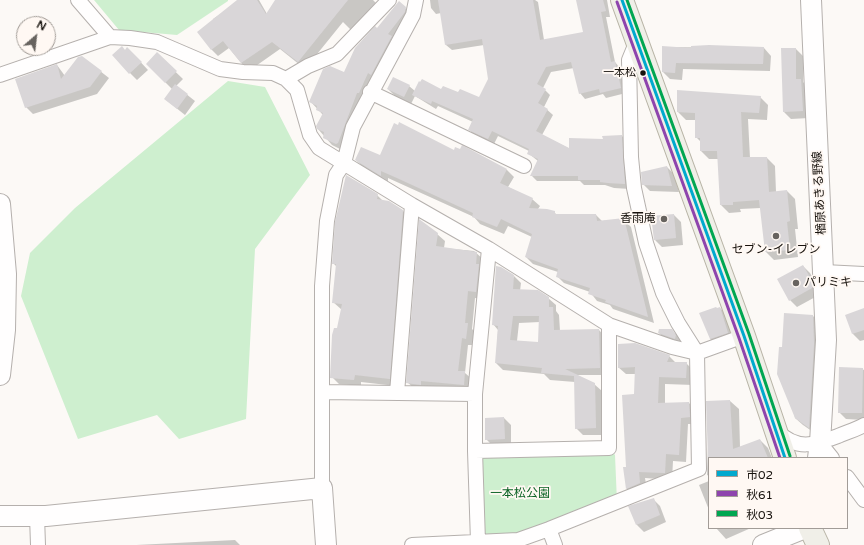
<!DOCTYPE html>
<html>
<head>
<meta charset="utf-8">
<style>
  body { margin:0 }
  #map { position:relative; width:864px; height:545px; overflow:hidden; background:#fcf9f6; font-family:"Varela Round","Noto Sans JP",sans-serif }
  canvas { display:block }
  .legend { position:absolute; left:708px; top:457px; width:140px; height:72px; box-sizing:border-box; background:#fff8f3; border:1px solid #a29c97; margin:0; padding:5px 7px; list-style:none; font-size:12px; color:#17120d }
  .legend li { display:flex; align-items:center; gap:8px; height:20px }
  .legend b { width:20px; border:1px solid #a29c97 }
  .north { position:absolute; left:16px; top:16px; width:40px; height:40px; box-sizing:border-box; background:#fff8f3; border:1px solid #a29c97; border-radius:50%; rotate:28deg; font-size:11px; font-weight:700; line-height:16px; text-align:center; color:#17120d }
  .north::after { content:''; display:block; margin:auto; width:14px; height:18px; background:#67635f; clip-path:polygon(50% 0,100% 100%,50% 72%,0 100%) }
</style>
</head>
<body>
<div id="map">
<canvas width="864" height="545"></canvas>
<ul class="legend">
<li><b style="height:5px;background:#00a9ce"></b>市02</li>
<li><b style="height:5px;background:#8e44ad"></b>秋61</li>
<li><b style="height:5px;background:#00a651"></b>秋03</li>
</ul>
<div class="north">N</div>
</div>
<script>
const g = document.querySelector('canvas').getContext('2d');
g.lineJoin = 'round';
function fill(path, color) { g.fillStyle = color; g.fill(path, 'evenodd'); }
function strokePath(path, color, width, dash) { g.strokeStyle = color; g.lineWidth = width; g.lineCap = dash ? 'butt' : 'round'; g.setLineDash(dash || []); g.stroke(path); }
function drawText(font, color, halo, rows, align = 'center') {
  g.font = font + ' "Varela Round","Noto Sans JP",sans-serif'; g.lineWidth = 3.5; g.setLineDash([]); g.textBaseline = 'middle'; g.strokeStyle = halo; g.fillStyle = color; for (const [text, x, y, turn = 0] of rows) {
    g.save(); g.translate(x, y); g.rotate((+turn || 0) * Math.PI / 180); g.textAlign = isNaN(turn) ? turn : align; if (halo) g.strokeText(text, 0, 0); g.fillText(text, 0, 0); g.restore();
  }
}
const green = new Path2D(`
  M94,0H228V1L177,35L119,30Z
  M228,81L265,87L310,175L255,249L246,419L179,439L157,415L78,439L21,296L30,253L75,208Z
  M609,448L615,455L617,502L549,529L478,542L475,451Z`);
const shadow = new Path2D(`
  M241,0H259L267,14L276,0H373L376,3L351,30L343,22L305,69L280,49L253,68L247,70L229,48L218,56L211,49L213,19Z
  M430,0H535L538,2L544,40L584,33L577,0H607L610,17H606L615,62L620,68L626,93L606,98L603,94L585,99L580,93L574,68L551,72L543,88L550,95L544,107L553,115L542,135L570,149L622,136L627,142L630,189L614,188L605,185H584L580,181H537L532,176L538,161L528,153L529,151L498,136L494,144L474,135L469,129L473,122L438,106L436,109L415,96L411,104L395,96L388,89L409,86L415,91H442L479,99L489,79L484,45L452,50L446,45L441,13L436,14L431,8Z
  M405,8L413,15L344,151L332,145L318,129L323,115L310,101L344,74L377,29Z
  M663,47L764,48L771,56L770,71L683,69L682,80L670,79L663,72Z
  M796,49L803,56V82L808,87L809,118L791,119L784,112Z
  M126,51L134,55L148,70L137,80L130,73Z
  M157,54L183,79L176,86L195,101L185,115L165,99L172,89L147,64Z
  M82,57L109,78L97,94L33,114L26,107L57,65L65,76Z
  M760,97L768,105L767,120L748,119L750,158H767L775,166L776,192L787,191L795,199L798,229H795L798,257L774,260L766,252L761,208L740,209L741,212L729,213L721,205L719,159H709L701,151V142L696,137V120H686L678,112Z
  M455,151L507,170L514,177L508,187L532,199L540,206L538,209L554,212L557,215H596L602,221L623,219L631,227L654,323L613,309L610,305L597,301L590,292L564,283L557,276L558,272L533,264L526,257L532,237L508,226L504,234L480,224L474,217L388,178V182L363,167L356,160L381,156Z
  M667,167L674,174L679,192L650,191L643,184Z
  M377,195L383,201L402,210L410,218L396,386L361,382V386L339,384L332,377L342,310L333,302L337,267L333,263Z
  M674,215L681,222L683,245L662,247L655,240Z
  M437,234L445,241L444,248L474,251L484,260L483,299L475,298L472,329L474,331L473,345H468L465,373L472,379L471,392L415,389L407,382Z
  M803,266L810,273L819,289V295L797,307L790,300Z
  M514,276L521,283L520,291L548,298L556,305V311L559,315L560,331L599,330L606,338L607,375H577L594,384L602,391L603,435H583L576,428L575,382L550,380L544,374L503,370L496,363L498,330L493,324ZM540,322L539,343L517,341L519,323Z
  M720,308L727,315L734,340L718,346L710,339L717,309Z
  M864,309V340L860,341L853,334L846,316Z
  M813,316L820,323L816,434L803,425L795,418L783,348Z
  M671,330L679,337L682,343L666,340L659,333Z
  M669,356L676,363H686L693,370V385L665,384V404L689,403L696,410V424H688L686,462L673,461L672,480L645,478L647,490L634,496L627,489V468L635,395L636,374H626L618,367Z
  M862,369L864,370V420L846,419L839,412Z
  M730,401L739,409L740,447L760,440L768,448L772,458H709V476L707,475L709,416Z
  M504,418L511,425V446H493L486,439Z
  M709,481V510L699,485Z
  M653,499L660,506L666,522L644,532L637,525L630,507Z
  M716,528H751L726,539Z
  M235,540L240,545H136Z`);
const building = new Path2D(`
  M237,0H257L266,14L275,0H348L298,62L272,42L241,63L223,41L211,50L197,32Z
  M438,0H533L540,40L583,32L576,0H603L606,11L601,12L611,62L615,61L621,88L600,93L599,89L579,94L571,62L546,67L537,84L546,89L538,103L548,109L536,131L569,148V138L603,139L602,136L622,135L625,184L608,183L600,182V180H578V176H530L538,159L527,154L529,149L492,131L488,139L468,130L473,119L432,101L431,104L412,95L419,81L420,82L422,79L441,89L443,86L458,92L460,89L479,97L488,79L482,39L445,45Z
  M399,1L406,7L405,12L388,34L392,36L387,45L371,75L368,73L359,93H357L338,143L336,144L323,138L324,132L317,129L316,126L323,113L316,110L317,106L309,102L323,69L330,66L344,72L355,48L375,26L377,28Z
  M709,45L764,47L763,64L676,63L675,73L662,72V46L691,48V46Z
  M122,46L125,50L127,47L142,62L129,74L112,55Z
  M781,48H796V79H801L803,111L783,112Z
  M157,52L177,71L165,83L146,64Z
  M82,56L102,71L90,87L25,108L15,79L57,64L61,79L78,57Z
  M393,77L410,85L404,97L387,89Z
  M175,84L188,94L177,109L164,99Z
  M677,90L761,96L759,113L741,112L743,157H767L769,192L787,190L790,221L787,222L790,250L765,252L759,200L733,202V205H720L717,151H700V138H695V113L677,112Z
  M399,122L454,150L455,147L460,149L462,145L507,169L500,183L533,198L529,208L547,209L555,211V214H596L597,221L624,218L648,317L605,302L606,300L588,294L590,288L556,277L558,269L525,257L532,234L501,219L497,227L472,217L473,213L397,178L381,171V176L355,160L361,147L380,155L394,123L398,125Z
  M667,166L672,186L642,185L641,172Z
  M346,175L378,194L377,199L389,201L403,210L390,379L355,375L354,380L330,378L332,335L334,328H337L342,304L332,303L336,264H332L335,222Z
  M674,214L676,238L654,240L651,216Z
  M419,219L438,233L436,246L477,252L476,264H479L476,292L468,291L465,323H468L466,339L462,338L458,371H465L464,385L421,381V385L406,383Z
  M803,265L812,281V288L789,301L777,279Z
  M496,266L501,267L514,275L513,289L538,290L549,297V307H553L554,330L599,329L600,368L565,369L595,383L596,428L575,429L574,376L541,373L542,368L495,363L498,326L492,325ZM513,316H539L538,342L510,340Z
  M716,307L717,308L720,307L728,333L710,339L699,313Z
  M864,308V330L852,334L845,315Z
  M784,313L813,315L814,344L809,428L795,418L777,374L779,347H782Z
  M659,329H672L676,335L675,339L658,333Z
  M635,343L670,355L667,362H687L686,378L659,377L658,403L689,402L690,417L681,418L679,455L666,454L665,473L639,472L640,483L626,489L623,467H626L622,395L634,394L635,367L618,368V344Z
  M839,367L863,368L862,413H838Z
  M730,400L733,449L760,439L768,458H708L706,401Z
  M504,417L505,439L485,440V418Z
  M654,498L660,515L636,525L628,506Z`);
const street = new Path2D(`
  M78,0L110,37
  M0,75L110,37L130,38L157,42L220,69L243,72L273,73L286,79L297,90L310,135L319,148L412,205L489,249L609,325L672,347L697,353L744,336
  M286,79L308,66L337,54L389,0
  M370,92L524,166
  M824,272L864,274
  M322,392L475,394
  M397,393L412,205
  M777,431C797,451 814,445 838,436C847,432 855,430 864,425
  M820,443L832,458
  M475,451V394L489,249
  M847,477L864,500
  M322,488V286L327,221L336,175L344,163L353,127L413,15L416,0
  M37,516L38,545
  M549,529L555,545
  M478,542L475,451L609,448V325
  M412,545L518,540L549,529L699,469L697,353L678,323L663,293L646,243L634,188L631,157L629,60L636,43`);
const secondary = new Path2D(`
  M811,0L826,340L820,443L818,458
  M0,204L6,274L5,330L0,375
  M0,516H46L322,488L326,545
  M763,545L805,528`);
const primary = new Path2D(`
  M622,0L744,336L785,458
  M810,528L818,545`);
const bus1 = new Path2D(`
  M622,0L744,336L785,458`);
const bus2 = new Path2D(`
  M617,2L739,338L780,458`);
const bus3 = new Path2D(`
  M627,0L749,334L790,456`);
const markers = [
  [643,73,3.5,"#17120d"],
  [664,219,4,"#67635f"],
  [776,236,4,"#67635f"],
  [796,283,4,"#67635f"]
];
const busNames = [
  ["一本松",636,73]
];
const streetNames = [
  ["楢原あきる野線",820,193,-93]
];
const poiNames = [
  ["香雨庵",656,219],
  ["セブン-イレブン",776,250,"center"],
  ["パリミキ",804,283,"left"]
];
const parkNames = [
  ["一本松公園",520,494]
];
fill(green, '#ceefcf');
fill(shadow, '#0003');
fill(building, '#d9d6d8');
strokePath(street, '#b5b0ad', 16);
strokePath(secondary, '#b5b0ad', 22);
strokePath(primary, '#b8b4a6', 24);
strokePath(street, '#fffefe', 14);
strokePath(secondary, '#fffefe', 20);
strokePath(primary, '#f0efe8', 22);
strokePath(bus1, '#00a9ce', 3);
strokePath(bus2, '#8e44ad', 3);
strokePath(bus3, '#00a651', 3);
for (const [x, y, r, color] of markers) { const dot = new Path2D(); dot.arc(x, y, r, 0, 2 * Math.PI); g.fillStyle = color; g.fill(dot); strokePath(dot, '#fff8f3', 1.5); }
drawText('11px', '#17120d', '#fff8f3', busNames, 'right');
drawText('12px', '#17120d', '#fff8f3', streetNames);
drawText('12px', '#17120d', '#fff8f3', poiNames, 'right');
drawText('12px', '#0c6325', '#fff8f3', parkNames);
</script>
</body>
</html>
